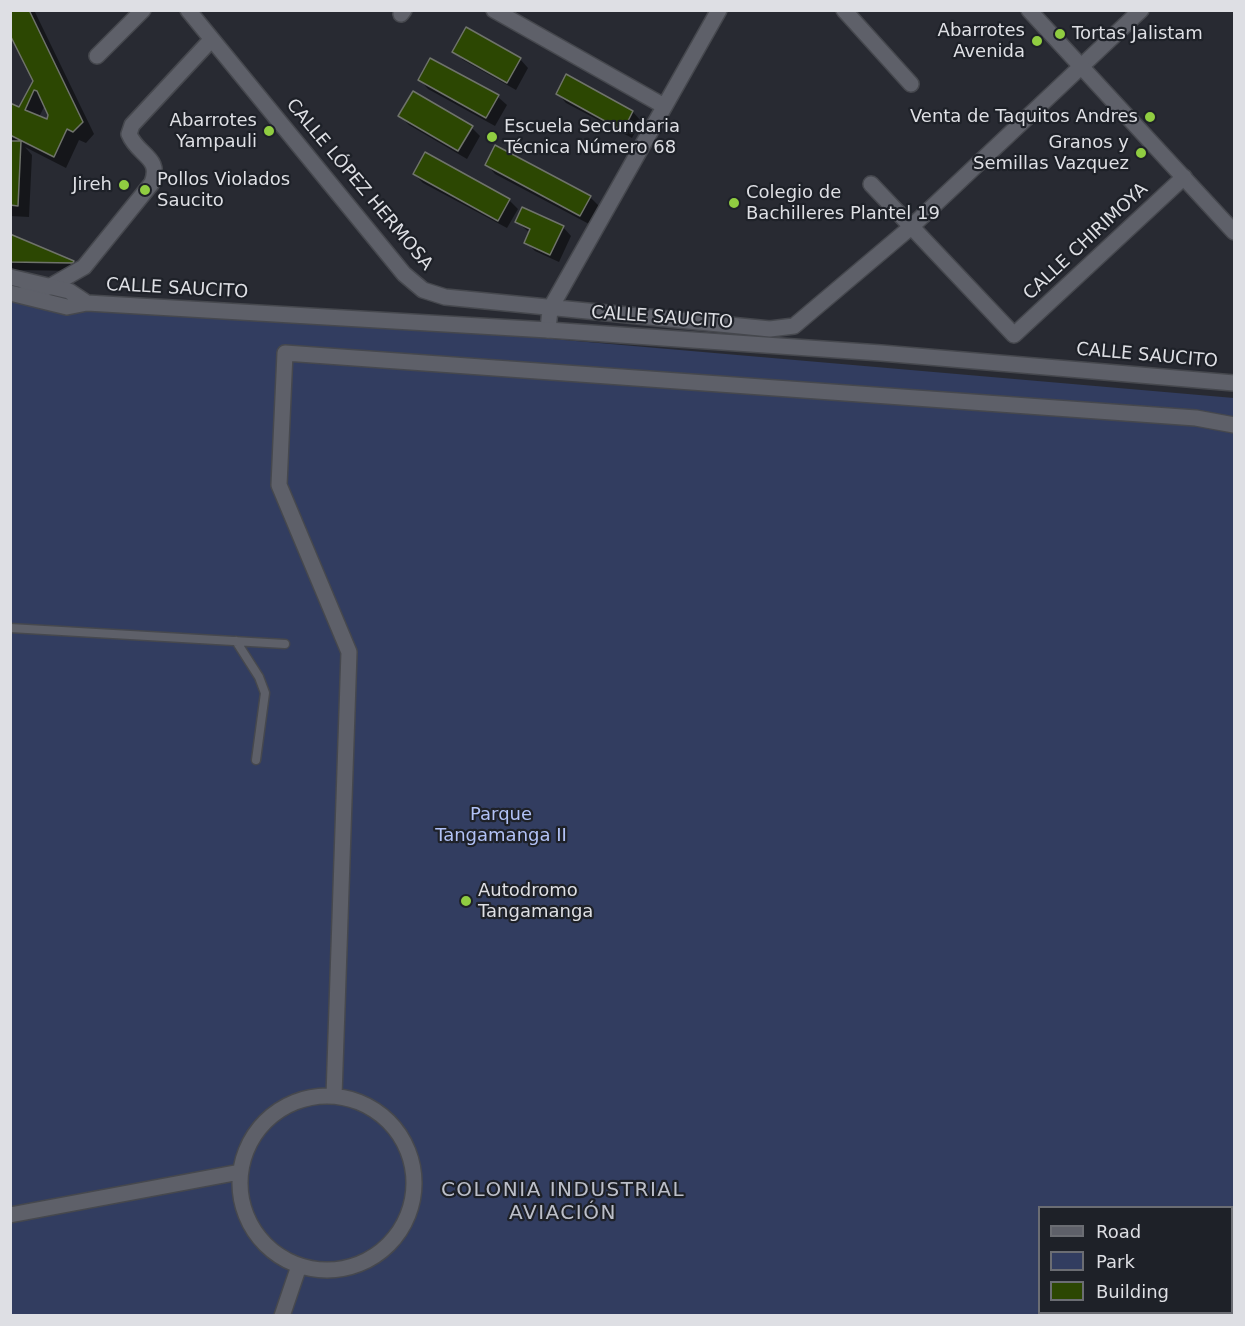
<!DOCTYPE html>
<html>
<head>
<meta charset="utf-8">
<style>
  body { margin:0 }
  #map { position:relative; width:1245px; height:1326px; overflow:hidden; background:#282a32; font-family:"DejaVu Sans",sans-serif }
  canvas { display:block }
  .frame { position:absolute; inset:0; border:12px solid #dedfe4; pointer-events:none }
  .legend { position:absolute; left:1038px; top:1206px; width:195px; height:108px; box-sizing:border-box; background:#1e2128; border:2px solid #6b6d73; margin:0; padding:8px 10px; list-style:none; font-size:18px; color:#dedfe4 }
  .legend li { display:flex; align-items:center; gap:12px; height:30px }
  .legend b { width:30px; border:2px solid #6b6d73 }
</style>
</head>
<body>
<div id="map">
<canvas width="1245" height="1326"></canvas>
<div class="frame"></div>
<ul class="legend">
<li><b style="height:8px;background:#5e6069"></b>Road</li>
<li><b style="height:16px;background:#323d60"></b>Park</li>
<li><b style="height:16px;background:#2c4702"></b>Building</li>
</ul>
</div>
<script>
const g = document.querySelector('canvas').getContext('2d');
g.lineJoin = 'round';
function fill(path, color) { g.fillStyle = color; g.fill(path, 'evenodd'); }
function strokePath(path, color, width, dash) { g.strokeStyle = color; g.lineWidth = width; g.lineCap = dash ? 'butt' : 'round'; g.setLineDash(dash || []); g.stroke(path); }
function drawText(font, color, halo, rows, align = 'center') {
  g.font = font + ' "DejaVu Sans",sans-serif'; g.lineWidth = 4.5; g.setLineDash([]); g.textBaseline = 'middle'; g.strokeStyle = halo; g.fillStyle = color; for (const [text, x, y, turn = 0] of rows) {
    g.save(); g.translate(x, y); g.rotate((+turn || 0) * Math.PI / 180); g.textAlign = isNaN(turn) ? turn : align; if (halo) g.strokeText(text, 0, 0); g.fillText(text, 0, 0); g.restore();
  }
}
const green = new Path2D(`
  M10,292L1234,398V1315H11ZM1040,1208H1232V1312H1040Z`);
const shadow = new Path2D(`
  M10,10H34L94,134L86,143L79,140L66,168L25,147L32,155L29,217L10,216V142L16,143L10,140V105L20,109L34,81L14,38L10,36ZM45,105L49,115L48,121L39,117Z
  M454,51L520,59L528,68L516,90L463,60Z
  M420,80L498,97L507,105L495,126L428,89Z
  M558,94L633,112L641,121L632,138L566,103Z
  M400,116L472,128L480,136L467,159L409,125Z
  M487,165L590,197L599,206L589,224L495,174Z
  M414,174L509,200L518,209L507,228L423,183Z
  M517,222L563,227L571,236L559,262L535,251L526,242L530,233Z
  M10,236L73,262L82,271L10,270Z`);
const building = new Path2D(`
  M10,10H29L83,122L73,132L67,129L54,157L10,135V103L19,107L33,81L10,35ZM34,90L37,91L48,115L47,119L25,110Z
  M466,27L521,58L507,83L452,52Z
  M430,58L499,95L486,118L418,80Z
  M566,74L633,111L623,131L556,94Z
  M413,91L473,126L458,151L398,116Z
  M10,141H21L18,206L10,205Z
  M495,145L591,196L580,216L485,165Z
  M425,152L510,199L498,221L413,174Z
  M522,207L564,226L550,255L524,243L530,229L515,222Z
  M10,234L74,261L73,263L10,262Z`);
const lane = new Path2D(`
  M10,628L285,644
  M236,641L259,677L265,693L256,760`);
const street = new Path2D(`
  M188,10L404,274L423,290L445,297L770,329L794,326L911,227L1141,10
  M494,10L664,106
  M844,10L911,84
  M401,14L404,10
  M97,56L143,10
  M871,184L1014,335L1184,177
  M21,295L49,287L84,267L152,183C162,157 138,156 129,134L132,125L211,40
  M548,330L550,309L719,10
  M334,1096L349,652L279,485L285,353L1196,418L1234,425
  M240 1183a87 87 0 1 1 174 0a87 87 0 1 1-174 0Z
  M10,1215L240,1172
  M1232,1305L1234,1294
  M282,1316L299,1266`);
const secondary = new Path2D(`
  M1029,10L1234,232
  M10,277L69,291L87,303
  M10,293L67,307L87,303L548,330L881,353L1234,383`);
const markers = [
  [1060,34,6,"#90cd41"],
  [1037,41,6,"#90cd41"],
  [1150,117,6,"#90cd41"],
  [269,131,6,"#90cd41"],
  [492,137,6,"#90cd41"],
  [1141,153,6,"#90cd41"],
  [124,185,6,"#90cd41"],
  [145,190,6,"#90cd41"],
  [734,203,6,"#90cd41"],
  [466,901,6,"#90cd41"]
];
const poiNames = [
  ["Abarrotes",1025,31],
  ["Avenida",1025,52],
  ["Tortas Jalistam",1072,34,"left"],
  ["Venta de Taquitos Andres",1138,117],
  ["Abarrotes",257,121],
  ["Yampauli",257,142],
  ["Escuela Secundaria",504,127,"left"],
  ["Técnica Número 68",504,148,"left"],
  ["Granos y",1129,143],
  ["Semillas Vazquez",1129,164],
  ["Pollos Violados",157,180,"left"],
  ["Saucito",157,201,"left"],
  ["Jireh",112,185],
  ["Colegio de",746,193,"left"],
  ["Bachilleres Plantel 19",746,214,"left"],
  ["Autodromo",478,891,"left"],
  ["Tangamanga",478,912,"left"]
];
const streetNames = [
  ["CALLE LÓPEZ HERMOSA",359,185,50],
  ["CALLE CHIRIMOYA",1086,242,-43],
  ["CALLE SAUCITO",177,289,3],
  ["CALLE SAUCITO",662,318,4],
  ["CALLE SAUCITO",1147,356,5]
];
const parkNames = [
  ["Parque",501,815],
  ["Tangamanga II",501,836]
];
const neighbourhoodNames = [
  ["COLONIA INDUSTRIAL",563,1191],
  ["AVIACIÓN",563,1214]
];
fill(green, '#323d60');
fill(shadow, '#0007');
fill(building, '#2c4702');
strokePath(building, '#6f736b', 1.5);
strokePath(lane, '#46484e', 11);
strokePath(street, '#46484e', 18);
strokePath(secondary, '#46484e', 18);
strokePath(lane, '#5e6069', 8);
strokePath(street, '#5e6069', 15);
strokePath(secondary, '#5e6069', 15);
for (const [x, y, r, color] of markers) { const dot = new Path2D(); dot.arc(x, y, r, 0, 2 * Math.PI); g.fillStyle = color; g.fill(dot); strokePath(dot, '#1e2128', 2); }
drawText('18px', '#dedfe4', '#1e2128', poiNames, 'right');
drawText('18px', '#dedfe4', '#1e2128', streetNames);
drawText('18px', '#b2c2f6', '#1e2128', parkNames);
g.letterSpacing = '1.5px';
drawText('20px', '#bcbfc9', '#1e2128', neighbourhoodNames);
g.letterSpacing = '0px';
</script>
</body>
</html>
